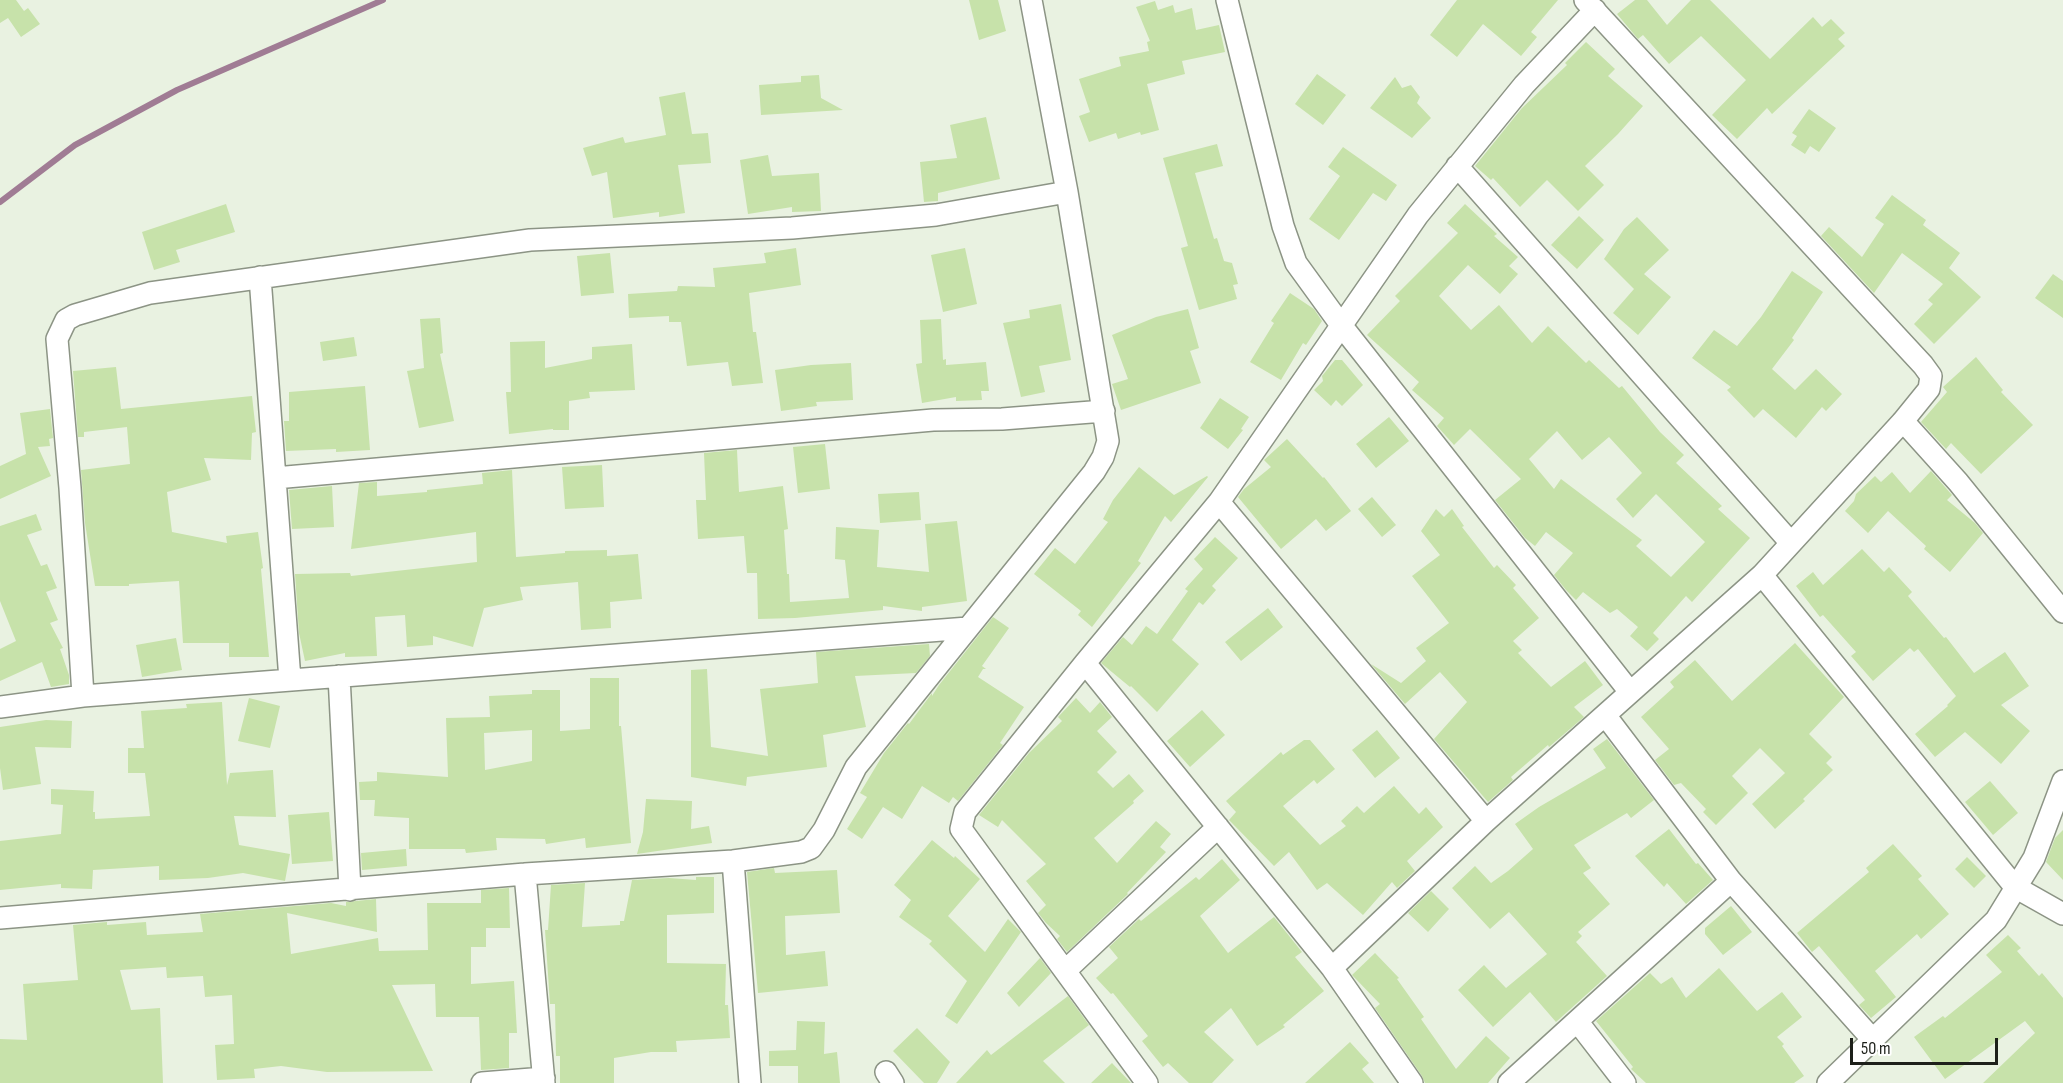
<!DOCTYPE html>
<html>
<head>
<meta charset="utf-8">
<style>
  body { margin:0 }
  #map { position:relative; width:2063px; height:1083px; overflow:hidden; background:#e9f2e1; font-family:"Sofia Sans Condensed",sans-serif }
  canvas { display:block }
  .scale { position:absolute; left:1850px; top:1038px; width:148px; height:27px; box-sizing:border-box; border:3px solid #1d201a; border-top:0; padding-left:8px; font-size:18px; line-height:21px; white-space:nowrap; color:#1d201a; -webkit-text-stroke:4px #fff; paint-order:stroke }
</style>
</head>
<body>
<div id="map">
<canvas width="2063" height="1083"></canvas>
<div class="scale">50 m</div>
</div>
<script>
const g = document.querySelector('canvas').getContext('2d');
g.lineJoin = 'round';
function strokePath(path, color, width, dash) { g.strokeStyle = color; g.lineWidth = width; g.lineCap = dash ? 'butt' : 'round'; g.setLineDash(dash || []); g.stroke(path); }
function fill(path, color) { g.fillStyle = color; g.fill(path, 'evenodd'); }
const stream = new Path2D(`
  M0,202L75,145L177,90L383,0`);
const building = new Path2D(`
  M0,0H16L24,11L28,8L40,24L21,37L8,18L0,23Z
  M969,0H998L1006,31L979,40Z
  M1457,0H1558L1531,32L1537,37L1521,56L1483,24L1457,57L1430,35Z
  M1635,0H1647L1667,25L1691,0H1710L1770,59L1813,17L1822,27L1831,19L1845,33L1838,39L1845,46L1772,114L1767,108L1737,139L1712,115L1746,80L1701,36L1669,64L1643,35L1638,39L1617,14Z
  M1155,1L1158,10L1173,5L1175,13L1192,8L1196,30L1219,25L1225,52L1182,61L1185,74L1147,84L1159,130L1141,135L1140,132L1118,139L1116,133L1089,142L1079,116L1090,112L1079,79L1121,66L1119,57L1149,51L1147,42L1150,41L1136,7Z
  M1586,42L1615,69L1608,76L1643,106L1618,134L1585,166L1604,185L1578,211L1547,180L1520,207L1493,178L1491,180L1475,166L1522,108L1567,65L1565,63Z
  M1317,74L1346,95L1323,125L1295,104Z
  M819,75L821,98L843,110L761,115L759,85L801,82V76Z
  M1395,77L1402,88L1411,85L1420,97L1417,103L1431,118L1412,138L1370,108Z
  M685,92L692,134L708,133L711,163L678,165L685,213L659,217V212L613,218L607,172L592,176L583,148L623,137L625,143L666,135L659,97Z
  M1809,109L1836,128L1819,152L1810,146L1805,154L1791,145L1797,136L1792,133Z
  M986,117L1000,179L938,193V201L924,202L920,162L957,158L950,125Z
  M1217,144L1223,166L1195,173L1214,239L1217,238L1224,261L1232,263L1238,284L1233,285L1237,299L1199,310L1181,248L1188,246L1163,158Z
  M1343,147L1397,185L1386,201L1373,193L1339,240L1309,219L1340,176L1328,167Z
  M768,155L772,176L819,173L821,211L792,212V207L748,214L740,160Z
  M1892,195L1926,220L1923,225L1960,253L1949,268L1981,297L1934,344L1914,324L1933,304L1928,300L1943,284L1902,253L1874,293L1821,236L1829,227L1862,257L1884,224L1875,218Z
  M226,204L235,232L176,250L180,262L154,270L142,232Z
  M1465,204L1497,234L1494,236L1518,257L1509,266L1518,274L1500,294L1468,265L1439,296L1471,330L1499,305L1532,343L1548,326L1586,363L1589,360L1619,388L1622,386L1660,432L1684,455L1676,463L1722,506L1718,509L1750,538L1692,602L1686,596L1653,633L1659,639L1647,651L1630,636L1638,627L1617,609L1610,613L1583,592L1576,600L1566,590L1554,575L1573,553L1546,532L1535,546L1525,538L1495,500L1521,479L1470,429L1454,445L1437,426L1444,418L1412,390L1419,382L1367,335L1400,301L1395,296L1458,233L1447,223ZM1557,431L1582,460L1609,437L1642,473L1616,499L1633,518L1656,494L1705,542L1671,577L1636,546L1642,540L1561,479L1554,489L1529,459Z
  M1579,216L1604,240L1577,269L1551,245Z
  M1637,217L1669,250L1644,274L1671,297L1638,335L1613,313L1634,289L1604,259L1624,229Z
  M796,248L801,285L749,293L753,332H756L763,383L732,386L728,362L687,366L681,322H669V316L629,318L628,294L677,291L678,286L715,287L713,268L766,263L764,253Z
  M965,248L977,304L943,312L931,255Z
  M610,253L614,293L581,296L577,256Z
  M1792,271L1823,292L1792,338L1794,340L1772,369L1795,390L1816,369L1842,394L1826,411L1822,407L1796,438L1763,409L1754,418L1727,390L1731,387L1692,358L1714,330L1737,346L1761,317Z
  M2053,274L2063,281V318L2035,298Z
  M1290,293L1314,309L1322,321L1306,345L1303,343L1281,380L1250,362L1274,323L1271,321Z
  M1061,304L1071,360L1039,366L1045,392L1021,397L1003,323L1030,318L1029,310Z
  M1188,309L1199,348L1190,351L1201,383L1121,410L1112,384L1128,379L1112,335L1156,317Z
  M440,318L443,353L440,354L454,421L419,428L407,371L424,368L420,319Z
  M941,319L943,360L946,359V365L986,362L989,391H981L982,400L956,401V397L922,403L916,364L922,363L920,320Z
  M354,337L357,356L323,361L320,342Z
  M545,341V368L592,359V347L632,344L635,390L589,392L590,398L569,401V430H553V429L509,434L506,392H511L510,342Z
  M1976,357L2003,390L2001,392L2033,425L1981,474L1951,443L1946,449L1921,422L1947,392L1943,387Z
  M1335,360H1342L1363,385L1342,406L1336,400L1331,406L1314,390L1323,381L1322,376Z
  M851,363L853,400L816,402L817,406L781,411L775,370L811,365Z
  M116,367L121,409L252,396L256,432L252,433L251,460L204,458L211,480L167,492L172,532L227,543L226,536L258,532L263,568L261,569L269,657H229V643H183L179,581L129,584V586H95L85,523L81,470L130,464L127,427L84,432V437H78L73,371Z
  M365,386L370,450L336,452V449L286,451L284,421H289V392Z
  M1220,398L1249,417L1241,429L1243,430L1228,449L1200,428Z
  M50,409L53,438L49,439L50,446L38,447L51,476L0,499V466L26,454L20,413Z
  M1389,417L1409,441L1376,468L1356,444Z
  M1287,439L1323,478L1324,477L1351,511L1326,531L1316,519L1281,549L1238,497L1244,489L1271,467L1264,460Z
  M825,444L830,489L798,493L793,447Z
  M737,450L739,492L783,486L788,529L784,530L787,574H789L790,602L849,598L845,560L835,559L836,527L879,530L877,567L929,572L925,524L957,521L967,601L922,607V611L883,606V610L795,618L758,619L757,573H747L744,536L698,539L696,500H706L704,453Z
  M602,465L604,507L565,509L562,467Z
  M1139,467L1174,495L1207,476L1208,477L1171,522L1165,516L1138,561L1141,563L1092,627L1078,615L1081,611L1034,574L1055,548L1075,564L1108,522L1103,519L1113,500Z
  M512,470L516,557L565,553V551L607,550V556L638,554L642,599L610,602L611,628L581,630L578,582L520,587L523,600L484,608L473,647L433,636V645L407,647L405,615L375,617L377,656L345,657V653L305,661L299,633L295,574L350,573L351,576L477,562L476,532L351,549L359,483L377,482V496L427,492V490L483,484L482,473Z
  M1931,471L1952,495L1947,500L1975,523L1983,533L1950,572L1924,549L1926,546L1888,511L1868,533L1845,511L1854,501L1856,494L1875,476L1881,482L1892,472L1910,493Z
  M332,486L334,527L292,529L289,490Z
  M919,492L921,520L880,523L878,494Z
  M1372,497L1396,525L1382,537L1358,509Z
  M1436,509L1444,517L1452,509L1464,526L1462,527L1494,568L1497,565L1516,585L1513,588L1539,618L1513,641L1522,650L1518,653L1551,687L1585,661L1603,685L1574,707L1584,717L1549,747L1548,745L1511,777L1513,780L1488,802L1434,739L1467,702L1440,672L1405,704L1371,664L1401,683L1426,661L1416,648L1449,623L1412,576L1440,555L1421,531Z
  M36,514L42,530L27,535L41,566L47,564L57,588L46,592L58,620L50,623L63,648L60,649L69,675V684L51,687L42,662L0,681V649L16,641L0,601V526Z
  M1215,537L1238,558L1212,586L1216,590L1203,605L1199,602L1172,640L1199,664L1157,712L1131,686L1130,687L1101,663L1123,637L1132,645L1146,626L1157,634L1188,591L1185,589L1203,569L1194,559Z
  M1862,549L1884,572L1889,567L1912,592L1908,596L1944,638L1946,637L1974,673L2005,652L2029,686L2001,705L2030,731L2001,764L1965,732L1935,757L1915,734L1948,706L1947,705L1956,696L1918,649L1914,652L1910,648L1873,681L1851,656L1856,652L1823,615L1820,617L1796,586L1813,572L1823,585Z
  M1268,608L1283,627L1241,661L1225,642Z
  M993,617L1009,628L982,666L986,669H983L978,677L1024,707L1000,743L1003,745L958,801L953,797L949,803L922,786L902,819L883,807L862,839L847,829L867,797L860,793L884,753L908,723L909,724L932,693V696L939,685Z
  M176,638L182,670L142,677L136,645Z
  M1795,643L1844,697L1809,734L1832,757L1826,763L1833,770L1803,799L1805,801L1775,829L1752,804L1785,773L1760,748L1732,776L1748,793L1716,825L1703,812L1706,809L1681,783L1674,785L1655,760L1669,749L1641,717L1674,687L1670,682L1695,660L1732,701Z
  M929,644L930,656L916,673L855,676L866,727L823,735L827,767L747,777L746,786L691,777V670L707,669L711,747L768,756L760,689L818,683L816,652Z
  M590,678H619V726H621L631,843L586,848L585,838L546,844L545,839L496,838L497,850L466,853L465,849H409V818L374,816L375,800H360L359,782L377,781V772L448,777L446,718L490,717L489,696L532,694V690H560V731L590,729ZM532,730V761L485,770L484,733Z
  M249,698L280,706L270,748L238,741Z
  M1076,698L1090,713L1100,702L1112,717L1097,731L1117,752L1097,772L1113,788L1129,774L1144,791L1133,801L1134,803L1094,838L1117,863L1156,821L1171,834L1160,847L1166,852L1127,893L1128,894L1067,952L1057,939L1060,936L1046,923L1038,913L1046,905L1026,881L1046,864L1002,820L998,827L979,815L1029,753L1062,721L1058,717Z
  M222,702L227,785L230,773L273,770L276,817L234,816L239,845L290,854L285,881L243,873L208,878L159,880V866L93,870L92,889L61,888V884L0,890V841L61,834L63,805L51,804V789L94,791L93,812H95V819L150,816L145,773H128V748H144L141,711L187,708L186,704Z
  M1202,710L1225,735L1190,767L1167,741Z
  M46,720L72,721L71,748L35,747L41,784L3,790L0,768V727Z
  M1377,730L1400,758L1375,778L1352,750Z
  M1607,739L1654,800L1631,818L1627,813L1574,845L1591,868L1583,873L1610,904L1578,932L1582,936L1576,942L1607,976L1556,1022L1530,992L1493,1027L1458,990L1484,965L1506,988L1547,954L1509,912L1490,929L1452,888L1475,866L1491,883L1508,871L1533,849L1515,824L1539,807L1606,768L1593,749Z
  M1304,740H1310L1335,769L1317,784L1314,780L1283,806L1320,845L1346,826L1341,821L1357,806L1364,813L1394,786L1419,814L1426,807L1443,827L1407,861L1415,871L1397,888L1392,882L1363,915L1327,883L1317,890L1289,852L1274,866L1229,820L1236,812L1226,801L1281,752L1283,755Z
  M1990,781L2018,813L1993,835L1965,802Z
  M646,799L692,801L691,829L709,826L712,843L637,854L643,832Z
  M329,812L333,861L292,864L288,815Z
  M1669,829L1696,864L1698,863L1713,880L1686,904L1667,883L1664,887L1635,856Z
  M2063,830V880L2046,862L2055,838Z
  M932,840L954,858L955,856L980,879L948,916L985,952L1008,919L1021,932L957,1024L945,1016L967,981L929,944L932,941L899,917L911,900L894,885Z
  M1893,844L1922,876L1918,879L1949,914L1921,939L1917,934L1875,971L1896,997L1871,1018L1859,1005L1865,1000L1819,946L1812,952L1797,933L1869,872L1866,868Z
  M406,849L407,866L362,870L361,853Z
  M1967,857L1986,876L1974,888L1955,869Z
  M1222,859L1240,880L1200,916L1228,953L1274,917L1302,952L1295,957L1324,991L1283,1025L1285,1027L1257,1046L1231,1008L1204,1032L1234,1060L1212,1083H1189L1168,1063L1163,1067L1142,1041L1148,1036L1113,993L1111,994L1096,978L1118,958L1109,947L1139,919L1141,921L1196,877L1199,880Z
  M774,868L775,873L837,870L840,913L785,916L786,955L825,951L828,986L758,993L747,872Z
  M696,877H714V913L667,915V963L726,964L725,1005H728L730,1038L676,1041L677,1052H651L614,1058V1083H560V1056H556L555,1004H550L545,930H548L551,885L585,883L582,927L620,925V921H624L632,880L669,878L696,880Z
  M509,888L510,928H486V947H471V984L514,981L517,1033H509V1068L481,1070L479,1017H436L435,984L392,985L433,1071L327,1072L281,1066L254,1069L255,1078L217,1080L215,1045L234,1044L232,995L205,997L203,976L167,978L166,967L120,970L131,1010L160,1008L163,1083H0V1039L27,1040L23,984L78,980L73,925L107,922V925L146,922L147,935L203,932L200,914L331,903L346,906V902L376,899L377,932L287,913L291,954L378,938L379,951L428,950L427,903H481V890Z
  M1431,891L1449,909L1428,932L1408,913Z
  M1731,906L1752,932L1723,955L1705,934V928Z
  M2008,935L2021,948L2017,951L2039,976L2042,973L2063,998V1083H1983L2035,1033L2025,1021L1945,1079L1914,1037L1943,1016L1945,1018L2002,972L1986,955Z
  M1375,953L1399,978L1397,979L1424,1017L1421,1019L1456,1069L1486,1036L1510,1058L1488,1083H1425L1422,1076L1375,1008L1380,1004L1352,975Z
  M1040,958L1051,973L1019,1007L1007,993Z
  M1719,968L1757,1011L1782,992L1802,1017L1777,1037L1784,1044L1782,1046L1804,1076L1794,1083H1646L1631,1069L1633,1067L1596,1021L1650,973L1661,984L1672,977L1686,998Z
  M1068,996L1089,1025L1043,1061L1065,1083H956L987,1050L991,1055Z
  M797,1021L825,1022L824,1054L837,1052L840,1083H798V1066H769V1051L796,1050Z
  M917,1028L950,1062L937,1083H924L893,1051Z
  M1350,1042L1369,1063L1362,1069L1374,1083H1305Z
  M1112,1063L1131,1083H1091Z`);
const minor = new Path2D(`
  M1227,0L1283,226L1296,263L1341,325L1630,692
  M1457,166L1791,543
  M260,277L290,680
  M1903,421L1958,482L2063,612
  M275,478L933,420L1002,419L1104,411
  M1219,502L1486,821
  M1762,575L2015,887L2063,914
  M1085,663L1332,968L1412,1083
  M339,676L350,890
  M83,696L70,488L57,339L66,320L75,315L150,293L530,240L792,228L936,215L1067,192
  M0,707L83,696L968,628
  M1605,715L1731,881L1873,1040
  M733,861L750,1083
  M525,874L544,1083
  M0,918L525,874L733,861L801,852L811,848L824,830L856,767L1094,472L1103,457L1108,441L1067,192L1031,0
  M1332,968L1486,821L1762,575L1903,421L1929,389L1931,376L1923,365L1585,0
  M1065,971L1218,827
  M1577,1021L1625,1083
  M886,1072L893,1083
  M482,1083L544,1078
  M1147,1083L961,829L965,812L1085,663L1219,502L1418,215L1524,85L1595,10
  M1509,1083L1731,881
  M1828,1083L1996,920L2034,858L2063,781`);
strokePath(stream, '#a07c94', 6);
fill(building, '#c7e2aa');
strokePath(minor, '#8c9485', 24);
strokePath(minor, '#fff', 21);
</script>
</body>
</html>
